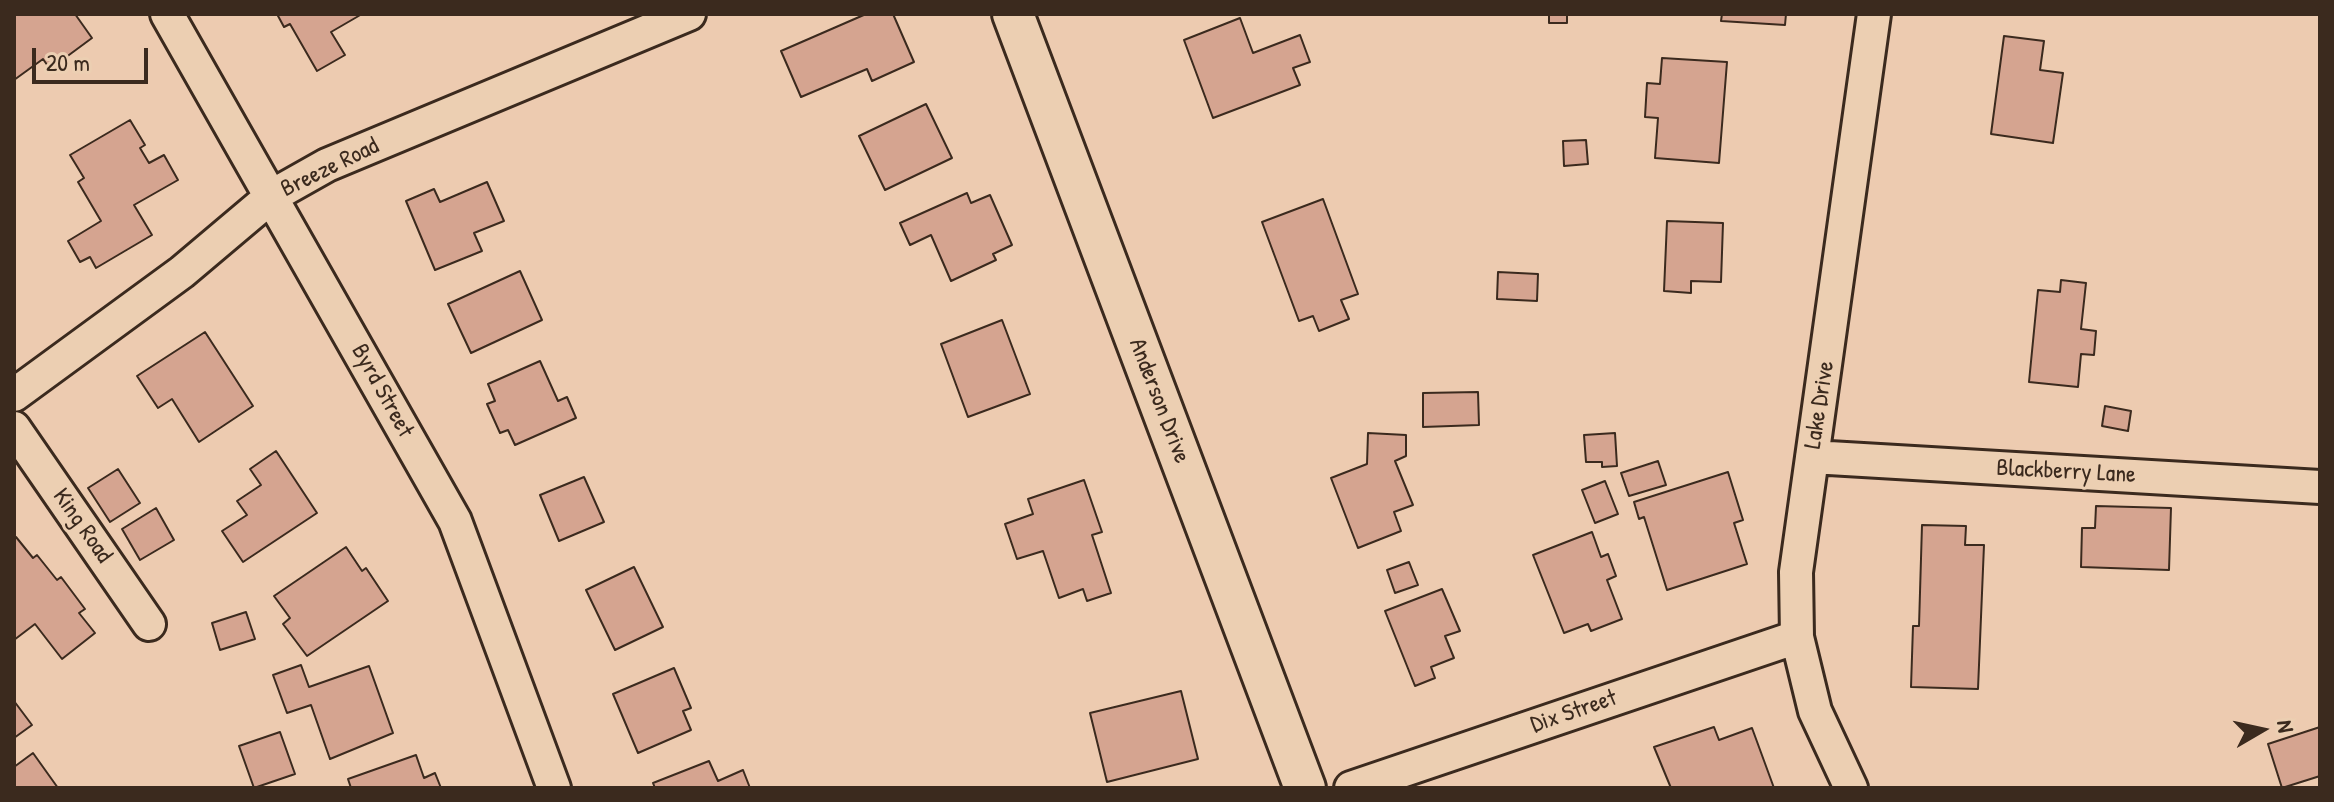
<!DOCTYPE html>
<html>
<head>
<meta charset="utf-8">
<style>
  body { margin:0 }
  #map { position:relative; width:2334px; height:802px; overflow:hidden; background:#edcbb0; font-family:"Patrick Hand",sans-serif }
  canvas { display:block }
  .frame { position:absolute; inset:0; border:16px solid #3b2a1e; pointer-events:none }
  .north { position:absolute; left:2222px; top:690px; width:80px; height:80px; -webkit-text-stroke:6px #eccfb2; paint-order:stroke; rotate:81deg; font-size:22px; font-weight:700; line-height:32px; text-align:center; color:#3b2a1e }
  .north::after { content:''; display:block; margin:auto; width:28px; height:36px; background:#3b2a1e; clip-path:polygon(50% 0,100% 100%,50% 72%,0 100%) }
  .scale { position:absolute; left:32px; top:48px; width:116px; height:36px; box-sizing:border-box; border:4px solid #3b2a1e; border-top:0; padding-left:10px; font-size:24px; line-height:28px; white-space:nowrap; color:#3b2a1e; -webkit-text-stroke:6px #eccfb2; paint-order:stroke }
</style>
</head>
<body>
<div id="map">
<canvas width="2334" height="802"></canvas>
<div class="frame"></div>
<div class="north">N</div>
<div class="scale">20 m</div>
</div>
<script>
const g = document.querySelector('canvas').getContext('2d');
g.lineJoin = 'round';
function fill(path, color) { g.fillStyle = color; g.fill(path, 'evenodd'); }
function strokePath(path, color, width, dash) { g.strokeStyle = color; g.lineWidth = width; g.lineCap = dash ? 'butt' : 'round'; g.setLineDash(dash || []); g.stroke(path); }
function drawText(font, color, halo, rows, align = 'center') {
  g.font = font + ' "Patrick Hand",sans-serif'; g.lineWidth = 6; g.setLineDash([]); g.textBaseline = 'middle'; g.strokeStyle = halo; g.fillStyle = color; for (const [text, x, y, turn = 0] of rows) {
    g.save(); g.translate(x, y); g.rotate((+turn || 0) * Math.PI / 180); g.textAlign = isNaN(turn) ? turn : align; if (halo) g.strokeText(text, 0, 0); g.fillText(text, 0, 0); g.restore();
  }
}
const building = new Path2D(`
  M14,14H75L92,38L50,69L43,59L14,80Z
  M277,14H362L331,32L345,55L317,71L290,24L284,27Z
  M866,14H893L914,62L872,81L867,69L801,97L781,51Z
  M1549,14H1567V23H1549Z
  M1722,14H1786L1785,25L1721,21Z
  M1240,18L1253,53L1300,35L1310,62L1293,68L1300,85L1213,118L1184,40Z
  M2004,36L2044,41L2040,70L2063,73L2053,143L1991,134Z
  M1662,58L1727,62L1719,163L1655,158L1658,118L1645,117L1647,83L1660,84Z
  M926,104L952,158L885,190L859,136Z
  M130,120L145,145L140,148L149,163L164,155L178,180L134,205L152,235L96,268L90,257L80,262L68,241L101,221L78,182L84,178L70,155Z
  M1586,140L1588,164L1564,166L1563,141Z
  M487,182L504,221L474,233L482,251L435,270L406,201L434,189L440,202Z
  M967,193L971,203L990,195L1012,245L993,254L996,260L951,281L931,235L910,245L900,223Z
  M1323,199L1358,294L1341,300L1349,319L1319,331L1313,316L1299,321L1262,222Z
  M1667,221L1723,223L1721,282L1691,281V293L1664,291Z
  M520,271L542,320L471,353L448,304Z
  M1498,272L1538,274L1537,301L1497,299Z
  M2061,280L2086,283L2081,329L2096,331L2094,355L2081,354L2078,387L2029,382L2038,290L2060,292Z
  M1002,320L1030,394L968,417L941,344Z
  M205,332L253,406L199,442L172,399L158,408L137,376Z
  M540,361L558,401L567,397L576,418L515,445L508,430L500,433L487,404L495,401L488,384Z
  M1478,392L1479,425L1423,427V393Z
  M2105,406L2131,411L2128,431L2102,426Z
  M1368,433L1406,435V456L1395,461L1413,505L1394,512L1401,531L1358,548L1331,478L1367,464Z
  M1615,433L1617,466L1602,467V462H1586L1584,435Z
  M276,451L317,513L243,562L222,531L247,515L237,501L261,485L250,469Z
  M1658,461L1666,485L1629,496L1621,473Z
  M118,469L140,503L110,522L88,488Z
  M1728,472L1743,520L1734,523L1747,564L1667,590L1644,517L1639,519L1634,502Z
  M584,477L604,522L559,541L540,495Z
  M1084,480L1102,532L1092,535L1111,593L1087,601L1083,589L1059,598L1043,551L1017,559L1005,524L1033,514L1028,499Z
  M1605,481L1618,514L1595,523L1582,490Z
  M2096,506L2171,508L2169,570L2081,567L2082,528H2095Z
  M156,508L174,540L140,560L122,529Z
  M1922,525L1966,526L1965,545H1984L1978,689L1911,687L1913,626H1919Z
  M1592,532L1601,557L1608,554L1616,576L1607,580L1622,619L1591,631L1588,624L1564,633L1533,555Z
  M16,537L33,558L37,555L57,580L61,577L85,609L79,613L95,633L62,659L35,624L14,640V539Z
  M346,547L362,571L366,568L388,601L307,656L283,624L290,618L274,596Z
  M1409,562L1418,585L1395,593L1387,570Z
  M634,567L663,627L615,650L586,590Z
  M1442,589L1460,631L1445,636L1454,658L1431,667L1435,678L1415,686L1385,611Z
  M246,612L255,639L220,650L212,623Z
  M301,665L309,687L369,666L393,733L330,759L311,705L287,713L273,675Z
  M674,668L691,708L683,711L691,730L638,753L613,694Z
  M1181,691L1198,759L1107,782L1090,713Z
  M14,701L32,725L14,738Z
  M1714,727L1719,740L1752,728L1774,788H1671L1654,747Z
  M2320,727V776L2282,788L2268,744Z
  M280,732L295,774L254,788L239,746Z
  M33,753L58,788H14V767Z
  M416,755L424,778L435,773L441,788H351L348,779Z
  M709,761L718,781L743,770L750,788H655L653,783Z`);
const minor = new Path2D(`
  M167,14L455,521L554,788
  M14,395L182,272L272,196L327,165L689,14
  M14,428L149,624
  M1812,457L2320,487
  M1351,788L1797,637
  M1851,788L1815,711L1797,637L1796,572L1874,14`);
const tertiary = new Path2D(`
  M1013,14L1305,788`);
const streetNames = [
  ["Breeze Road",330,168,-26],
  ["Byrd Street",382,391,61],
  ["Anderson Drive",1159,401,69],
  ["Lake Drive",1820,405,-81],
  ["Blackberry Lane",2066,472,3],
  ["King Road",82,526,55],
  ["Dix Street",1574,712,-19]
];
fill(building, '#d5a490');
strokePath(building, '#3b2a1e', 2);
strokePath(minor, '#3b2a1e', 38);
strokePath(tertiary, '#3b2a1e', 46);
strokePath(minor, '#eccfb2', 32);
strokePath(tertiary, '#eccfb2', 40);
drawText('24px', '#3b2a1e', '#eccfb2', streetNames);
</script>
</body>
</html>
